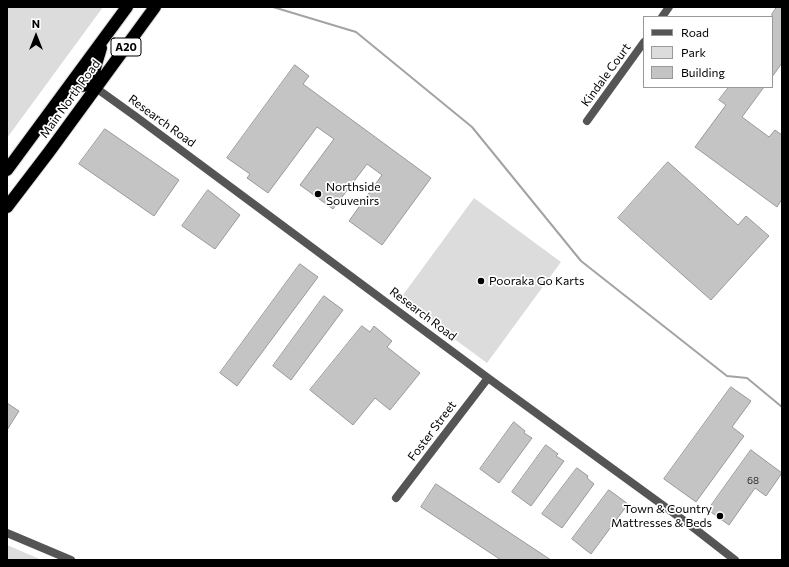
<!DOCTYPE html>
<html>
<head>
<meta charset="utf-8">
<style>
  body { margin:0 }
  #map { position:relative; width:789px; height:567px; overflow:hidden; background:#fff; font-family:Commissioner,sans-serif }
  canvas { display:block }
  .frame { position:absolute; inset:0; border:8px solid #000; pointer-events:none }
  .legend { position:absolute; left:643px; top:16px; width:130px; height:72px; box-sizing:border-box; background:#fff; border:1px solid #999; margin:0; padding:5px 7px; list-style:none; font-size:12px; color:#000 }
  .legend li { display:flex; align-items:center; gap:8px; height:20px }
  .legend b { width:20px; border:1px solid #999 }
  .north { position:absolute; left:16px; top:16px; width:40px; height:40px; -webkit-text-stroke:3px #fff; paint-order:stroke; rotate:0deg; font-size:11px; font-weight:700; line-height:16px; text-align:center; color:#000 }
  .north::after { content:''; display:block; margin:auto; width:14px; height:18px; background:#000; clip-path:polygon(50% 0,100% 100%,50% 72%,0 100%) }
</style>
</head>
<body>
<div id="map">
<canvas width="789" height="567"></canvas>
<div class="frame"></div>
<ul class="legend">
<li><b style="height:5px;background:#555"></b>Road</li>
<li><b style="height:11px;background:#dcdcdc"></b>Park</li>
<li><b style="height:11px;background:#c4c4c4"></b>Building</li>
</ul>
<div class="north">N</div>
</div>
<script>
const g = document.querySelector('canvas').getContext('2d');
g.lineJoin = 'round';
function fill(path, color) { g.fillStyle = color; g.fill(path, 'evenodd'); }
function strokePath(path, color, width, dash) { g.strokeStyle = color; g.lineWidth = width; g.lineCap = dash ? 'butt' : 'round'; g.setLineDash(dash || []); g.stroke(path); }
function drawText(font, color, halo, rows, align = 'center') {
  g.font = font + ' Commissioner,sans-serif'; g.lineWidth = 3.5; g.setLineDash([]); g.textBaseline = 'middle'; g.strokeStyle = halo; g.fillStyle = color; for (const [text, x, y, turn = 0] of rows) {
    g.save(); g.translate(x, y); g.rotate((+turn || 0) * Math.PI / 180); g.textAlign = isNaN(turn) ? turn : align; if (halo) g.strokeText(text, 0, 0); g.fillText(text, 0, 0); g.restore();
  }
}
const green = new Path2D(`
  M7,7H103L7,138Z
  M474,198L561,262L487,363L400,299Z
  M7,545L42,560H7Z`);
const stream = new Path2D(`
  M273,7L356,32L472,127L581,261L727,376L747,378L782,407`);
const building = new Path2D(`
  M777,7H782V63L772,77V14Z
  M295,65L309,76L303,84L431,178L382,245L349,221L382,175L367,164L333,209L300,185L334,139L317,127L268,193L247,178L250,174L227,158Z
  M729,87H764L742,117L769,137L775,130L782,135V199L777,207L695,147L726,105L719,100Z
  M105,129L179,180L154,216L79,164Z
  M668,162L738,225L746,216L769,236L711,300L618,218Z
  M208,190L240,215L215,249L182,226Z
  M300,264L318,277L237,386L220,373Z
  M324,296L343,310L291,380L273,366Z
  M362,326L370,332L374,326L392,341L387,347L420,373L390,410L375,398L353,425L310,390Z
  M731,387L751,401L732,427L744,436L696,502L664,479Z
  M7,403L19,411L7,430Z
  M514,422L525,431L524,433L532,438L499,483L480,469Z
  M546,445L558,454L556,456L564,461L531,506L512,492Z
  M751,450L782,473L766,496L755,488L729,525L708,510Z
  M577,468L588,476L587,478L594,484L562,528L542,514Z
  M436,484L551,560H501L421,507Z
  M609,490L628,504L591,554L572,539Z`);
const minor = new Path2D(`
  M662,17L669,7
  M96,88L135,116L488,378L690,525L735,560
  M587,121L644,42
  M396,498L488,378
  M7,533L71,560`);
const highway = new Path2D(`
  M96,88C91,73 97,63 101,48
  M64,94C76,88 82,82 96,88
  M7,170L127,7
  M7,207L49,152L155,7`);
const markers = [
  [318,194,4,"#000"],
  [481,281,4,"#000"],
  [720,516,4,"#000"]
];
const numberNames = [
  ["68",753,481]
];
const shields = [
  [126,47,30]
];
const shieldNames = [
  ["A20",126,47]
];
const streetNames = [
  ["Kindale Court",606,75,-54],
  ["Main North Road",70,99,-54],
  ["Research Road",162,121,36],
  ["Research Road",423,314,37],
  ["Foster Street",432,431,-53]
];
const poiNames = [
  ["Northside",326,187],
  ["Souvenirs",326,201],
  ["Pooraka Go Karts",489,281],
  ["Town & Country",712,509,"right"],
  ["Mattresses & Beds",712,523,"right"]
];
fill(green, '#dcdcdc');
strokePath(stream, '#a3a3a3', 2);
fill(building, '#c4c4c4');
strokePath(building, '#999', 1);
strokePath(highway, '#dbdbdb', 14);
strokePath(minor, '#555', 8);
strokePath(highway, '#000', 12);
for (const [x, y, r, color] of markers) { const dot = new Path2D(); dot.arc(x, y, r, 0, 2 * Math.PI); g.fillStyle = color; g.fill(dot); strokePath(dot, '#fff', 1.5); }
drawText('10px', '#313131', null, numberNames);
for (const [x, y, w] of shields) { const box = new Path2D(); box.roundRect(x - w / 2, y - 9, w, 18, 3); g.fillStyle = '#fff'; g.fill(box); strokePath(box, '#000', 1); }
drawText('bold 11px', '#000', null, shieldNames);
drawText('12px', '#000', '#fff', streetNames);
drawText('12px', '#000', '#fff', poiNames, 'left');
</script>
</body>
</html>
